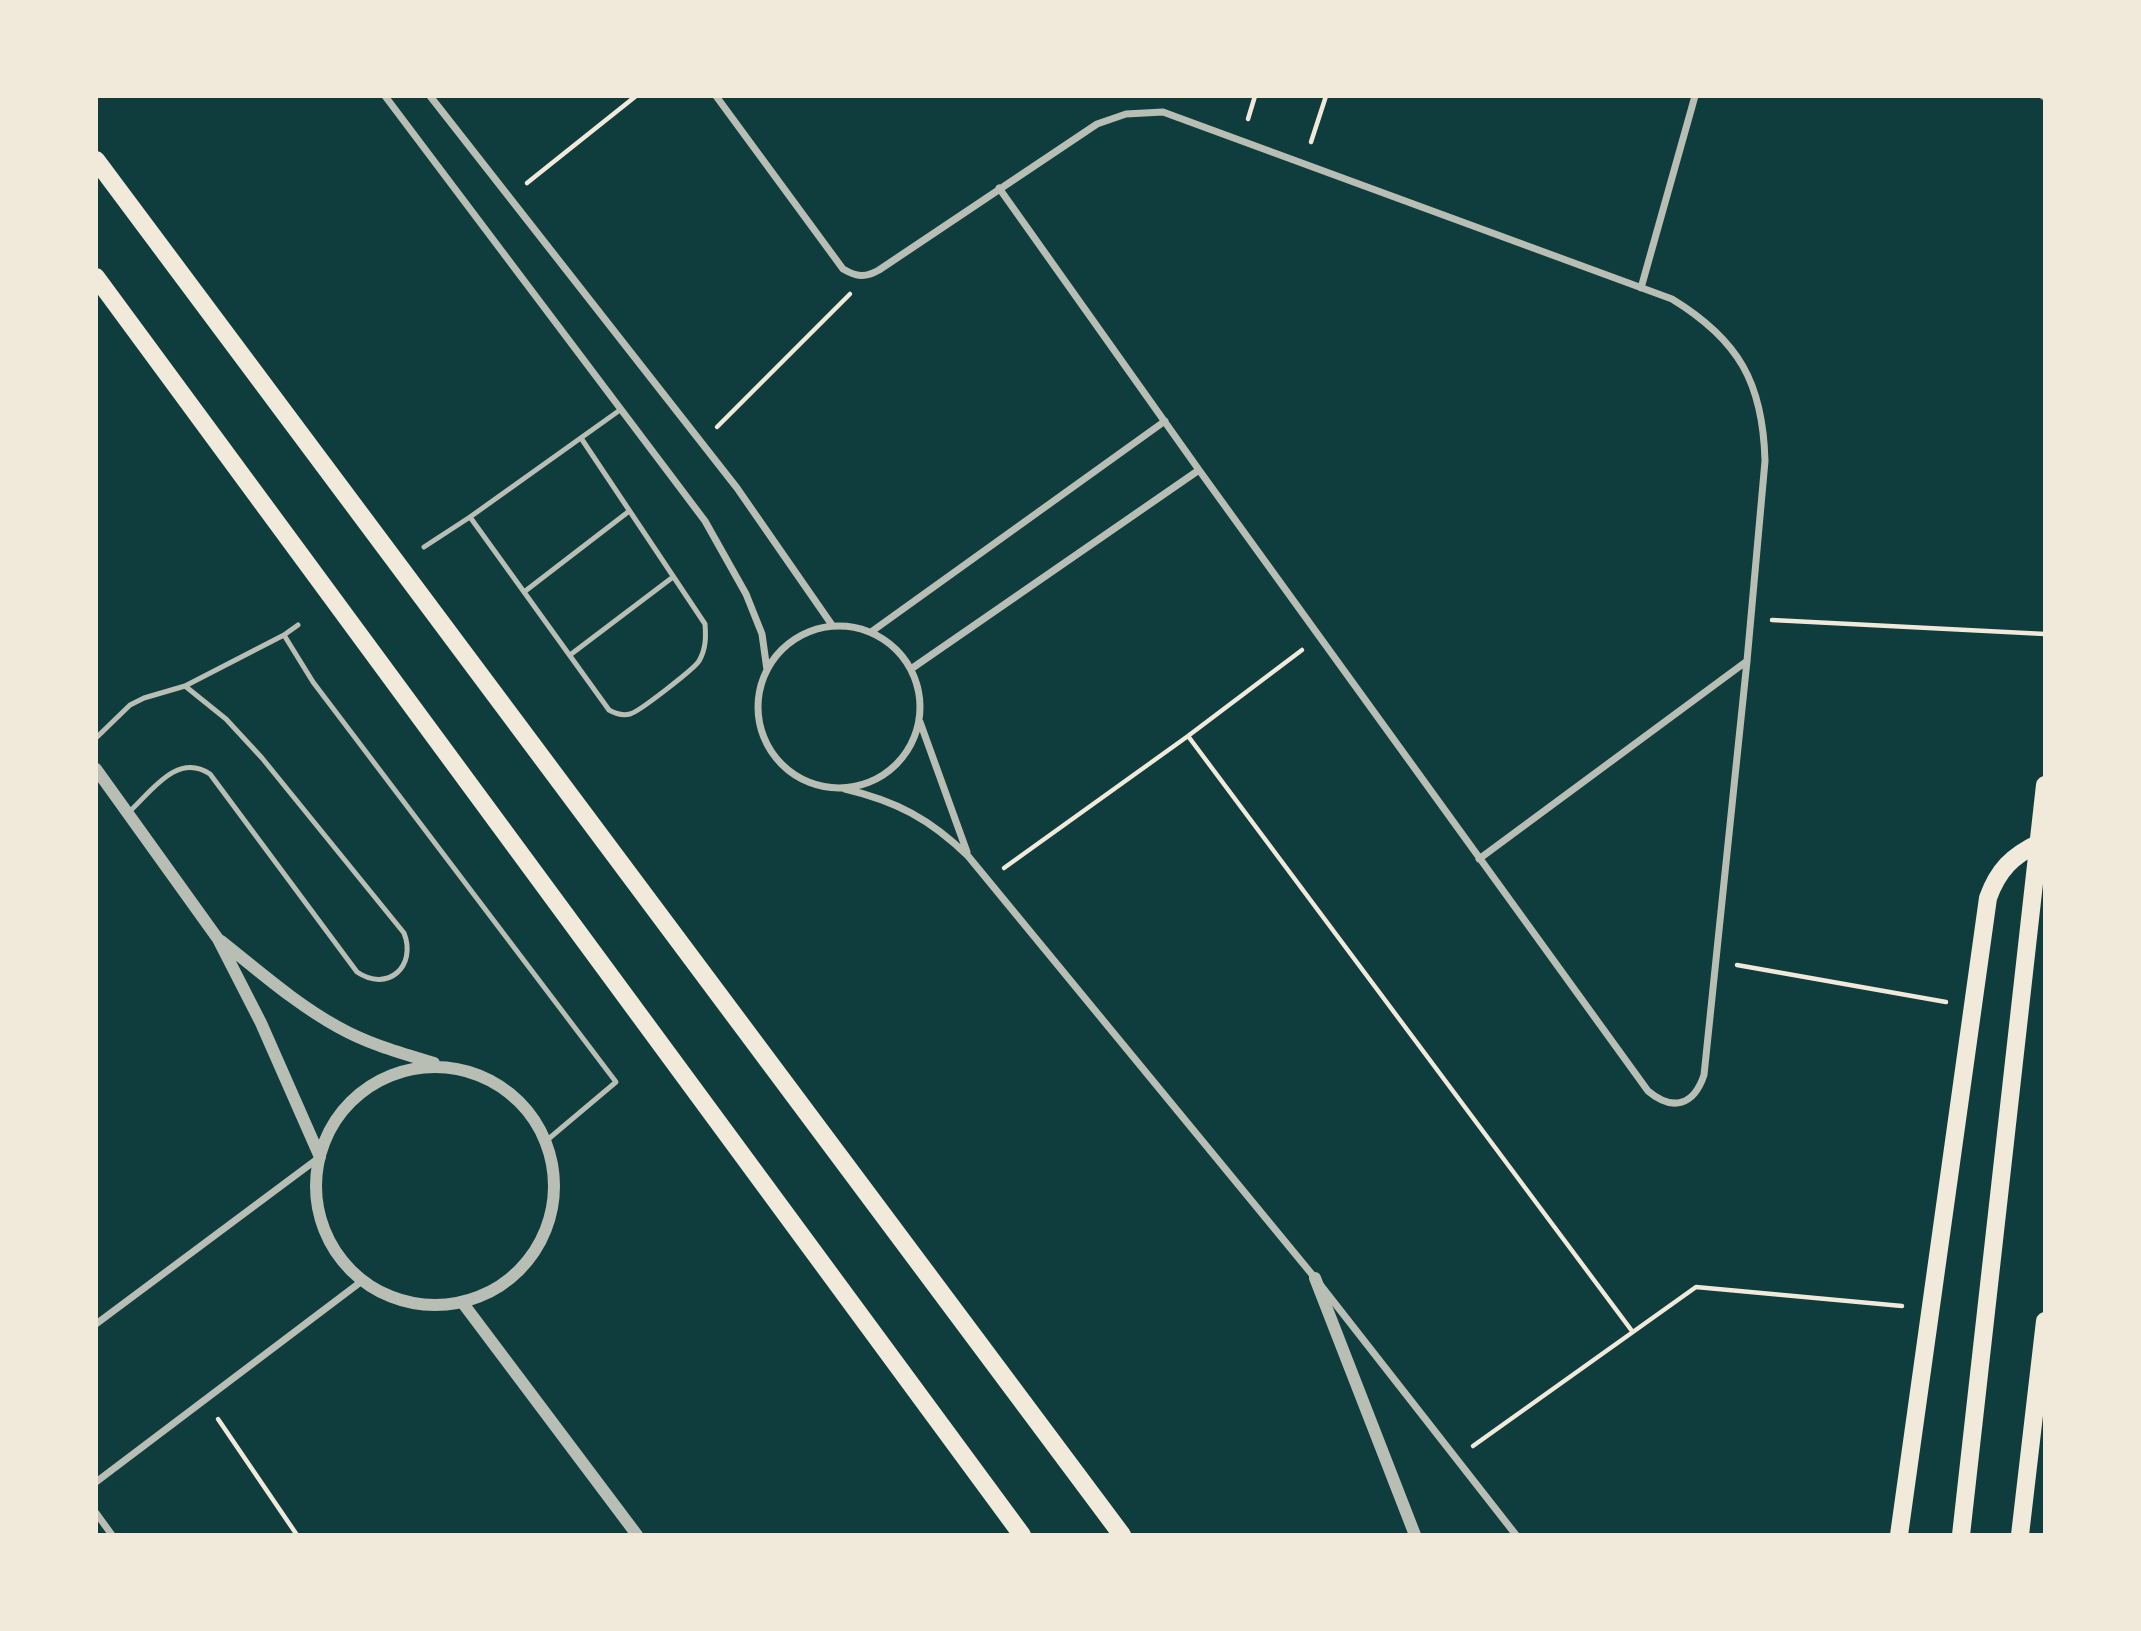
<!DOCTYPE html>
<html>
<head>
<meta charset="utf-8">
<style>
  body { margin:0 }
  #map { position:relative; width:2141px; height:1631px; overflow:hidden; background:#0f3d3e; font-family:Montserrat,sans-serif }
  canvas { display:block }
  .frame { position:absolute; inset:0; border:98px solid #f1e9da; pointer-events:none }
</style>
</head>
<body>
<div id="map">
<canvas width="2141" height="1631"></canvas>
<div class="frame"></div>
</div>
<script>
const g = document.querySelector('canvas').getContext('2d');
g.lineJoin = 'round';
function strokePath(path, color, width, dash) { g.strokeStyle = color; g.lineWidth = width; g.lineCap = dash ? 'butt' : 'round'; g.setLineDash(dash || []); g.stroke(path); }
const path = new Path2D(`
  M1248,119L1255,96
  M1311,142L1326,96
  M527,183L636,96
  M717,427L850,294
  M1772,620L2045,634
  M1188,736L1632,1331
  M1004,868L1188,736L1302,650
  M1737,965L1946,1002
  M218,1419L297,1535
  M1473,1446L1696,1287L1902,1306`);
const service = new Path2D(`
  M470,517L609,710C616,714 622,716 630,714C639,712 695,668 699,661C706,649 706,637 705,624L581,438
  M424,547L470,517L620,410
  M524,592L628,512
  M284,635L298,625
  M570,655L673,577
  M96,738L130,705L144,698L185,686L284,635L313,682L616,1082L546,1141
  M129,812C152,791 177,752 210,774L357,972C388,993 417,966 404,933L262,758L226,719L185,686`);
const minor = new Path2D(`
  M385,96L705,521L746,594L762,634L767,670
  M430,96L737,488L832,625
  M716,96L843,269C857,277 865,278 879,270L1097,124L1126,114L1163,112L1672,299C1739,340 1763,383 1765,461L1747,661L1704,1075C1694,1105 1673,1112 1648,1091L1199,470L999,188
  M2043,96L2045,97
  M1641,288L1695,96
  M758 707a81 81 0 1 1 162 0a81 81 0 1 1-162 0Z
  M871,632L1165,421
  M911,669L1199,470
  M920,722L967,852
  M845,789C896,801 930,819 968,856L1315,1278L1516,1535
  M1479,859L1747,661
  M96,1324L320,1157
  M96,1482L362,1281
  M96,1513L112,1535`);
const tertiary = new Path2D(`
  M96,769L218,939L261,1023L320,1157
  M221,941C259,971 296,1004 338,1027C368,1044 401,1053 434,1063
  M316 1186a119 119 0 1 1 238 0a119 119 0 1 1-238 0Z
  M1315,1278L1415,1535
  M462,1302L637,1535`);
const primary = new Path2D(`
  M96,160L1122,1535
  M96,277L1022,1535
  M1899,1535L1988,898C1998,870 2012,856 2039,843
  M1961,1535L2045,785
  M2020,1535L2045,1321`);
strokePath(path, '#f1e9da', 4.5);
strokePath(service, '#b8beb3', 5);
strokePath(minor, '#b8beb3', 7);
strokePath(tertiary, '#b8beb3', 12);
strokePath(primary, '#f1e9da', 18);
</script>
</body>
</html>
